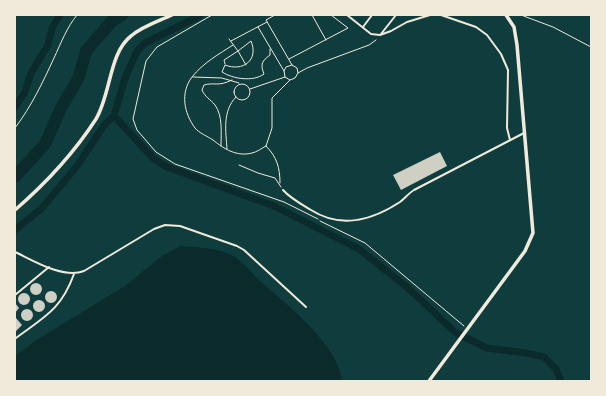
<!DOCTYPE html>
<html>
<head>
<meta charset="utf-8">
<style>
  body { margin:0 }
  #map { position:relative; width:606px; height:396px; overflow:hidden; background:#0f3d3e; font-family:"Crimson Pro",serif }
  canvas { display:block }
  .frame { position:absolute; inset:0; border:16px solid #f1e9da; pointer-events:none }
</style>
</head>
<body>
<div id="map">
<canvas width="606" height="396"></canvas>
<div class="frame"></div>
</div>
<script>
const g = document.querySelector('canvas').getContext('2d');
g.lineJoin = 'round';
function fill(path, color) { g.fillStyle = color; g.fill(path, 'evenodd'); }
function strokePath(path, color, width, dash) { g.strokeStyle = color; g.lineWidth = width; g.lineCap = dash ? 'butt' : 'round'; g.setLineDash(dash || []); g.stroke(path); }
const water = new Path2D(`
  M181,246C197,248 214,247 229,254C242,259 251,273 261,282C286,304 339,345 342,381H15V356L35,341L125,286L162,256Z`);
const canal = new Path2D(`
  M15,107L25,92L31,73L48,45L52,28L60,15
  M114,116L154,159L167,167L274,206L359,249L408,288L456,333L487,348L526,353L544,357L556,369L561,381
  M15,230L42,208L77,166L105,124L114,116L125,78L137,51L145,43L201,15`);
const river = new Path2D(`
  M15,177L45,144L61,108L79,77L86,51L112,21L122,15`);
const building = new Path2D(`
  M440,152L447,166L401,190L393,175Z
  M30 289a6 6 0 1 1 12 0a6 6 0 1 1-12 0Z
  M45 297a6 6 0 1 1 12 0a6 6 0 1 1-12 0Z
  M18 299a6 6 0 1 1 12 0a6 6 0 1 1-12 0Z
  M33 306a6 6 0 1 1 12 0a6 6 0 1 1-12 0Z
  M15,303L19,308L15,313Z
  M21 315a6 6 0 1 1 12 0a6 6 0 1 1-12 0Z
  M16,318L22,325L15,332V319Z`);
const path = new Path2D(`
  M212,15L157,47L146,61L133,119L137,130L156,152L175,164L284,202L318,219
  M275,15L266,20L292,65
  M312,15L326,40
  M521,15L553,27L591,47
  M258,27L284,71
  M229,39L238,51L251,41C259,60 243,72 225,65L222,72C233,79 253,82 264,74C260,64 262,61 270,55V49
  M231,41L267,22
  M233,45C219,54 203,63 192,77C180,93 184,113 195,128C199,133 207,136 213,140C224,149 237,157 252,153C257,152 262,148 266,146L272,128V98L290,80
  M289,59L348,28L331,15
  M225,64L224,60L238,51L246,65
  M298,73L307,68L369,45L376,40
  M193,77L222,78L239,83
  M234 92a8 8 0 1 1 16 0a8 8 0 1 1-16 0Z
  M250,89L285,77L290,80L295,78L298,73L297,68L292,65L286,67L284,71L285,77
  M15,128C31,107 43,82 54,58C61,43 67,27 77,15
  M221,146C221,133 223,116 215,105C210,99 205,97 202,90L204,85C214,82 218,87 232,80
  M266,146C277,157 280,168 280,183
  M227,149C226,132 222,111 236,97
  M239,165L258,173L275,178L281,187
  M320,221L365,243L464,326`);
const service = new Path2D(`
  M347,15L371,34L380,35L391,31L407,22L430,15
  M441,15L476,27L487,35L501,54L508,70L507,128L510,140
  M363,27L372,15
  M381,34L396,15
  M283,190C290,198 301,204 311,210C341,229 371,221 400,202C405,198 409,193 414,190L524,133
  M15,252C34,261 63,279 84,271L154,229L165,225L180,226L237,246L244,250L306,307
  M15,295L49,267
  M16,338C44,317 61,310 74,274`);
const minor = new Path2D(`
  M15,210C45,184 74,153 96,119C111,94 109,53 131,36C143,26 159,21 172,15
  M429,381L525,251L533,233L517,45L514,27L506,15`);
fill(water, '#0a2a2b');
strokePath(canal, '#0a2a2b', 7);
strokePath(river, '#0a2a2b', 12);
fill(building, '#cfcfc3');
strokePath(path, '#f1e9da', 1);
strokePath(service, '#f1e9da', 2);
strokePath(minor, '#f1e9da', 3.5);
</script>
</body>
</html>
